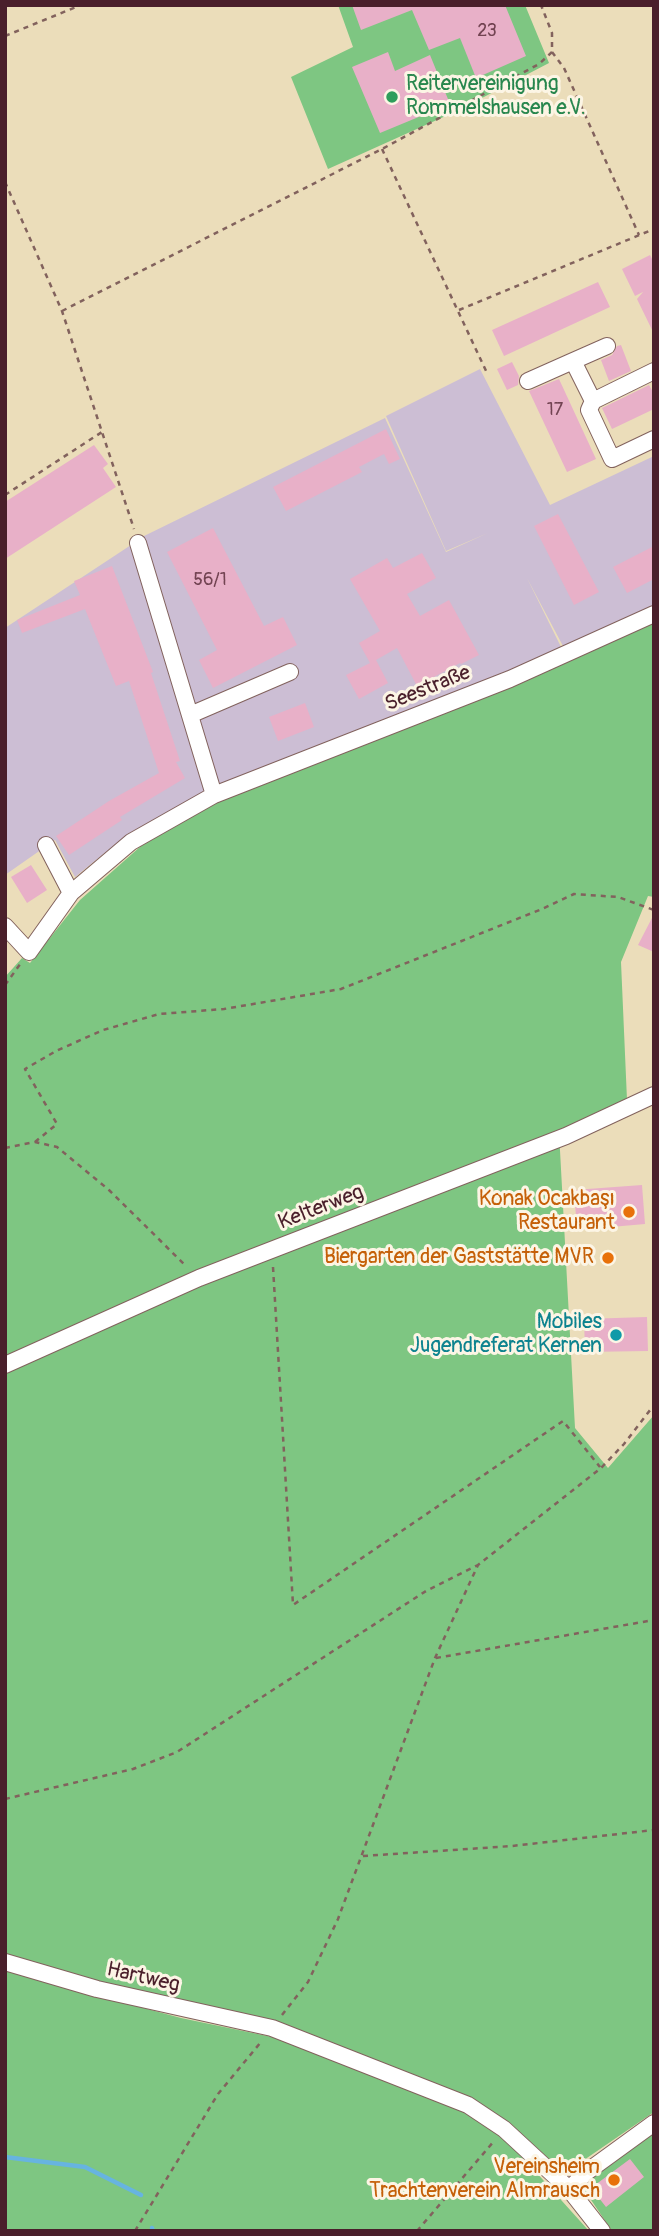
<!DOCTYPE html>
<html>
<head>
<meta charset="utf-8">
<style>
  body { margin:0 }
  #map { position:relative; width:659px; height:2236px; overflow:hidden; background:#ebddba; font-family:Pangolin,sans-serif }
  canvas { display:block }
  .frame { position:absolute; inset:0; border:7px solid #4a1f2b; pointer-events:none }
</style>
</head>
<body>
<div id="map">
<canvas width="659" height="2236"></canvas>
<div class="frame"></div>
</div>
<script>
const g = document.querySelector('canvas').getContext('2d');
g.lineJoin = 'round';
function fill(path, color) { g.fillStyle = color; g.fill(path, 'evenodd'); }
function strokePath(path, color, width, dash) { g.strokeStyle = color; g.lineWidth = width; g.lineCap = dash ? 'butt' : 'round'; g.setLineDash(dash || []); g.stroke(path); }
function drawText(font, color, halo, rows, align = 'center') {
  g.font = font + ' Pangolin,sans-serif'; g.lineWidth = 6; g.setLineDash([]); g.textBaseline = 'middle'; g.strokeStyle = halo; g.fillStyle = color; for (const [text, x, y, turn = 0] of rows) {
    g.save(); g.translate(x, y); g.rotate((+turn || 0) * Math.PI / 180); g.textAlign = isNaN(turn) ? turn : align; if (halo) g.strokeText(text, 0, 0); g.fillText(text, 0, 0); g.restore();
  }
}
const industrial = new Path2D(`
  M480,369L550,505L654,456V608L564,648L527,578L562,649L507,673L219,786L142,537L385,418L446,552L488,533L446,551L386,416Z
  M131,545L205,791L128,834L75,877L55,840L5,875V628Z`);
const green = new Path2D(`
  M338,5H525L549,63L459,110L328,169L291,77L353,47Z
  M654,620V897L648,896L621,962L627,1100L559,1132L575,1428L608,1468L654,1415V2112L565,2173L520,2133L280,2025L5,1959V977L22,958L30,963L80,900L141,846L221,799Z
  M5,1971L181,2018L272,2037L467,2111L508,2141L589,2231H5Z
  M654,2130V2231H612L585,2191L588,2177Z`);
const stream = new Path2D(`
  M5,2157L85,2167L141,2195
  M152,2228L153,2231`);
const building = new Path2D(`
  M352,5H505L526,56L476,78L460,38L429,50L412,10L361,30Z
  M388,52L395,71L430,55L450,104L380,133L352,67Z
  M650,255L654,263V334L637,299L643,292L635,296L622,269Z
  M598,282L610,307L504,356L492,330Z
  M621,345L631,371L609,381L601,360L612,355L617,346Z
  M512,362L519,376L518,385L507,390L497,369Z
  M559,379L596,459L567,472L529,391Z
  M649,385L654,394V409L612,429L602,408Z
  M386,429L400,459L389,464L384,454L359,467L362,472L286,511L273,487Z
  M94,445L108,464L103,468L116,487L5,559V502Z
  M558,514L599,592L574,605L534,526Z
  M213,528L264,626L283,617L297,645L213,688L199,660L217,650L167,552Z
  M654,546V579L627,593L613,567Z
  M422,553L436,578L407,594L420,616L449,600L479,655L461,664L460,663L417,686L397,648L376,660L388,683L359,699L346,675L370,663L359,643L380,631L350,579L387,558L393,568Z
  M112,566L153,672L151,673L180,761L176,762L185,778L120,817L122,820L69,855L56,836L109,801L159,773L129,681L116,686L85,609L22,633L17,620L80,595L74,581Z
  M305,703L314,727L278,741L269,717Z
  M31,865L47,890L27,903L11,877Z
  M654,914V952L638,945Z
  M642,1185L645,1224L577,1230L574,1190Z
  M647,1317L648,1351L585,1352L584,1319Z
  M630,2159L644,2177L606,2207L591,2188Z`);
const path = new Path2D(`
  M5,36L81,5
  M552,52L564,68L639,235
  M382,149L487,373
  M5,182L62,311L134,529
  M459,310L654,229
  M62,311L382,149L539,64L552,52V33L541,5
  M5,495L102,432
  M5,985L21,963
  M35,1142L57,1124L25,1069L56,1051L103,1030L159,1014L224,1009L341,989L542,909L574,894L618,897L654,910
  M5,1148L35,1142L57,1147L109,1190L186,1266
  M273,1267L293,1605L563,1421L600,1467
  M436,1658L654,1620
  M5,1799L133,1769L177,1752L426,1591L478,1565
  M363,1856L512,1846L654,1830
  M282,2015L308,1982L338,1919L435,1658L478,1565L601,1468L624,1444L654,1405
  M135,2231L218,2094L261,2042
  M417,2231L495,2140`);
const minor = new Path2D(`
  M573,361L607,346
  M528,381L573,361L593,401L589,410L612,459L654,439
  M593,401L654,371
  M138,543L214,795
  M190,715L290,672
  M46,845L71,893
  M5,926L29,952L71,893L131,842L214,795L510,679L654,614
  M5,1365L199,1278L566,1136L654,1095
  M5,1962L97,1989L272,2028L468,2105L504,2129L569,2189L602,2231
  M569,2189L588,2171L654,2123`);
const markers = [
  [392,97,7,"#2e9e5b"],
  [629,1212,7,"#e8710a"],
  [608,1258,7,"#e8710a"],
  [616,1335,7,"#0f9aa8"],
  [614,2180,7,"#e8710a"]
];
const numberNames = [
  ["23",487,31],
  ["17",555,410],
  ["56/1",210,580]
];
const leisureNames = [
  ["Reitervereinigung",406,85],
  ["Rommelshausen e.V.",406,109]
];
const streetNames = [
  ["Seestraße",428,689,-22],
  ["Kelterweg",321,1208,-21],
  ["Hartweg",143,1978,13]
];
const foodNames = [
  ["Konak Ocakbaşı",615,1200],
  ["Restaurant",615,1224],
  ["Biergarten der Gaststätte MVR",594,1258],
  ["Vereinsheim",600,2168],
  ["Trachtenverein Almrausch",600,2192]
];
const cultureNames = [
  ["Mobiles",602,1323],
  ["Jugendreferat Kernen",602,1347]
];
fill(industrial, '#ccbed4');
fill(green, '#7ec682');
strokePath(stream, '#67b4e0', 4.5);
fill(building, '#e8b0c8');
strokePath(minor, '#82625d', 18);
strokePath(path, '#82625d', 2.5, [5, 5]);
strokePath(minor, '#fff', 16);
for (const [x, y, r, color] of markers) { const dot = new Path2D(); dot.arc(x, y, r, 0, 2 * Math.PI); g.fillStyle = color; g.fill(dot); strokePath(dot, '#fcf5e5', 2.5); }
drawText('18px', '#724352', null, numberNames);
drawText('21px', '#27864d', '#fcf5e5', leisureNames, 'left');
drawText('21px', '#4a1f2b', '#fcf5e5', streetNames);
drawText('21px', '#c56008', '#fcf5e5', foodNames, 'right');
drawText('21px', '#0d838f', '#fcf5e5', cultureNames, 'right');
</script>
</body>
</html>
